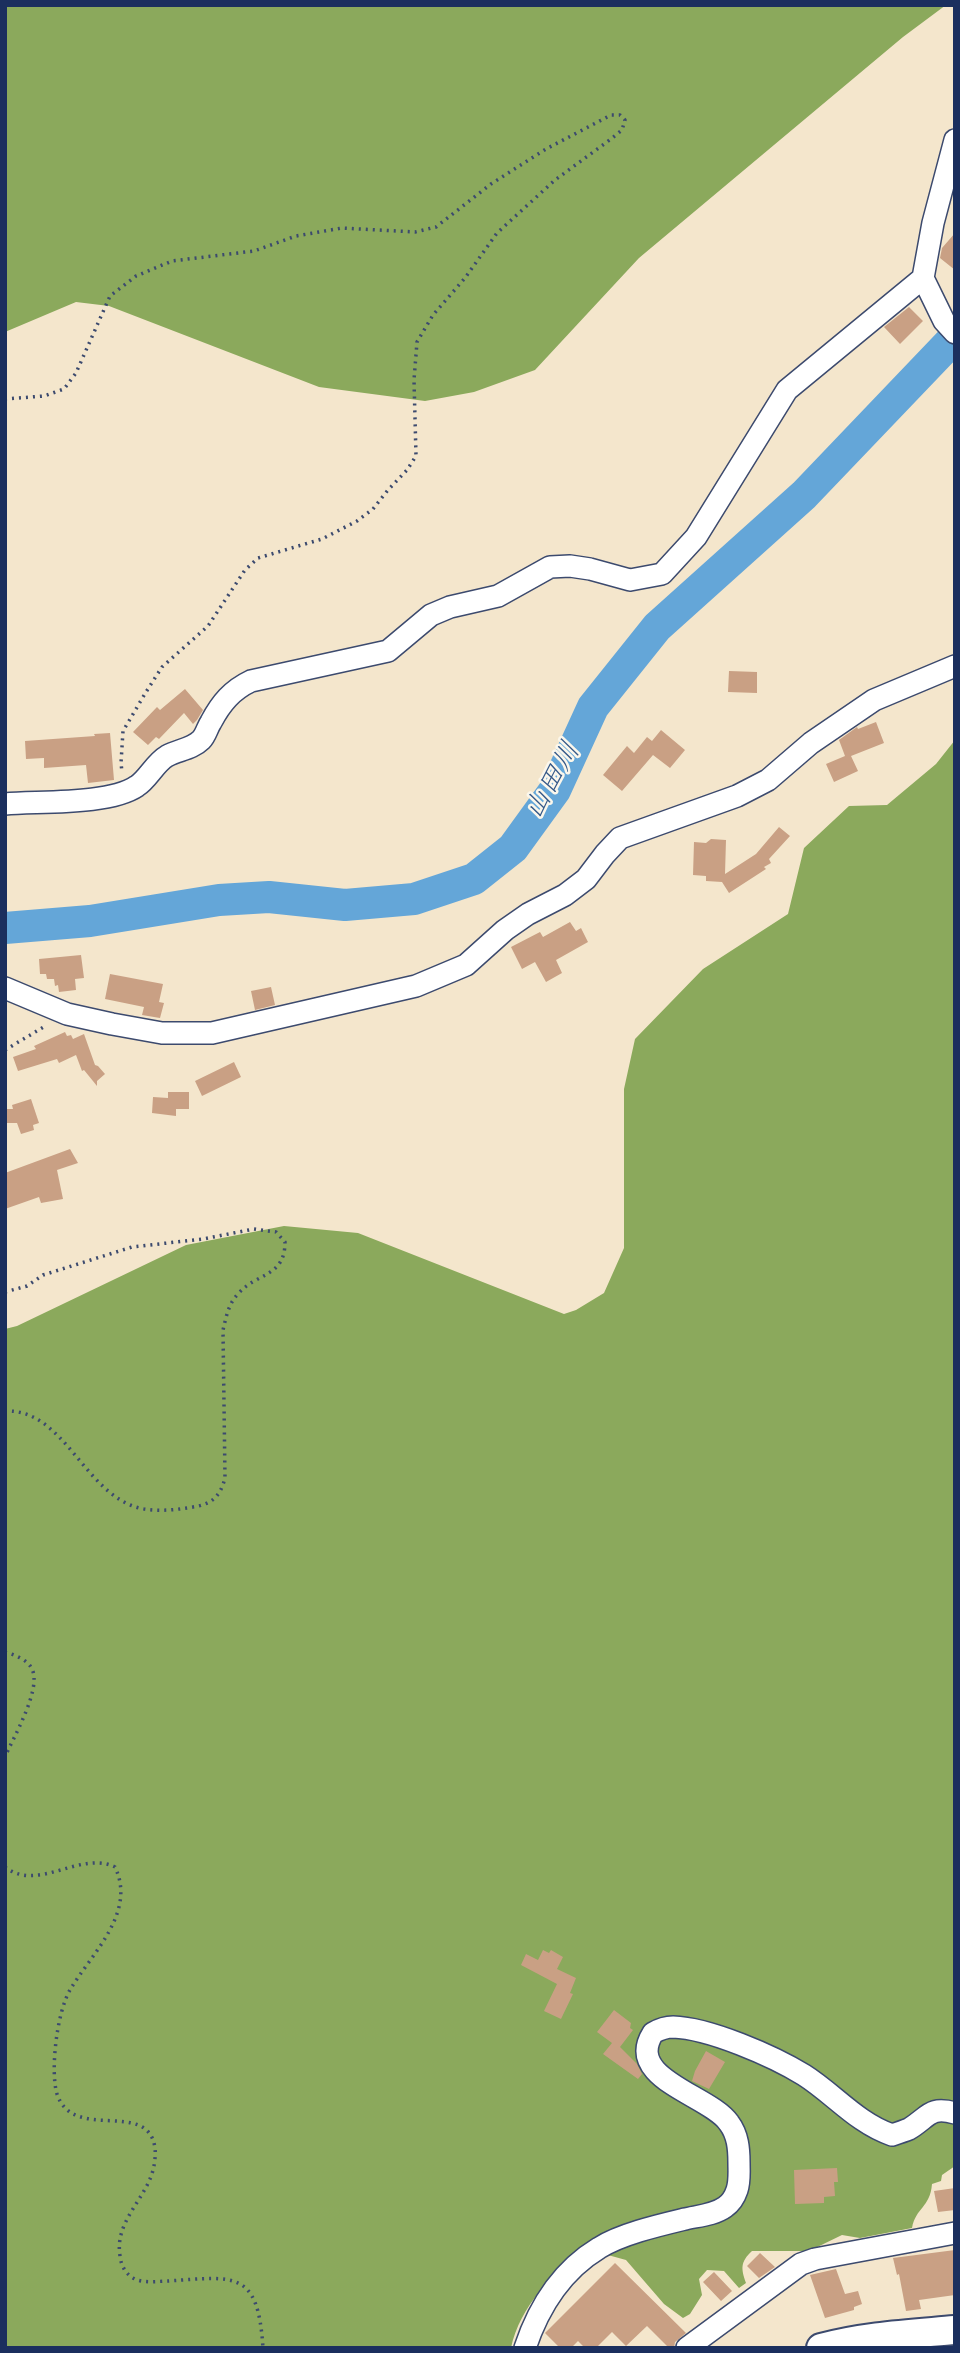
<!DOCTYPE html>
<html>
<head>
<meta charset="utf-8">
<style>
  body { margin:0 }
  #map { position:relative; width:960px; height:2353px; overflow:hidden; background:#f4e6cc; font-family:Sriracha,sans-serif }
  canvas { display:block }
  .frame { position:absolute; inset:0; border:7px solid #1b2f5e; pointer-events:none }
</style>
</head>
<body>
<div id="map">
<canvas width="960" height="2353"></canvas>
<div class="frame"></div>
</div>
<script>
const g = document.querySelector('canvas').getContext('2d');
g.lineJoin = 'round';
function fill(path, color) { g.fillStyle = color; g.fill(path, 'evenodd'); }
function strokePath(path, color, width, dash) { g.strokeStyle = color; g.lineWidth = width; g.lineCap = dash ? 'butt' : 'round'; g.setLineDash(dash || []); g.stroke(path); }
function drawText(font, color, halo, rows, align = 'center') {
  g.font = font + ' Sriracha,"Klee One",sans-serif'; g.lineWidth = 5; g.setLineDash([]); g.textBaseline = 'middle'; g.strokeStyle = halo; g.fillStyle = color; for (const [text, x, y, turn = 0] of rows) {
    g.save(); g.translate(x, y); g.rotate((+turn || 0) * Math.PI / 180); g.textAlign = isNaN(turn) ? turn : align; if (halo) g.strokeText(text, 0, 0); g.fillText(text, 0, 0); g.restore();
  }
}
const forest = new Path2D(`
  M5,5H946L903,37L639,258L535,370L474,392L425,401L319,387L109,306L76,302L5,332Z
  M955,740V2166L942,2175L941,2181L932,2184C930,2208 916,2207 912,2228L860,2238L842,2235L809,2251H752C740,2262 741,2269 746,2283L739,2288L724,2271L707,2270L699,2279L702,2295L690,2314L683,2318L664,2304L626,2260L586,2249C553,2273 520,2306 511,2348H5V1329L17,1326L186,1245L284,1226L358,1233L564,1314L576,1310L604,1293L624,1248V1089L635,1039L703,969L788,914L804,848L849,806L887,805L936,764Z`);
const river = new Path2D(`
  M5,928L90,921L219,900L269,897L345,905L414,899L474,879L513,848L555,790L593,707L657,627L804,495L955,337`);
const building = new Path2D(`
  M955,233V270L940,258L942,248Z
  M909,307L923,321L900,344L884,327Z
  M729,671L757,672V693L728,692Z
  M185,689L203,710L197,720L193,724L184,713L159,739L156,737L148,745L133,732L157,707L160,710Z
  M876,722L884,743L851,756L858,771L834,782L826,764L845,756L839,740L857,727L858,729Z
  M661,730L685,750L670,768L653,755L622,791L603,775L627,746L634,753L647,737L652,741Z
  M110,733L114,780L88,783L86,765L44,768V758L26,759L25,741L95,736L94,734Z
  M779,827L790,836L769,859L771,863L764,867L766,869L729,893L722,882L706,881V876L693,875L694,842L706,843L711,839L726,840L725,874L756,854Z
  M570,922L576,931L581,928L588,942L556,960L562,973L546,982L535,962L522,969L511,947L540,932L543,937Z
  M81,955L84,978L75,979L76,990L59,992L58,985L55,986L54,979H47L46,974H40L39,959Z
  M110,974L163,984L159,1002L164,1003L160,1018L142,1015L144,1007L105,999Z
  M271,987L275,1005L255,1010L251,991Z
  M65,1032L67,1036L71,1035L73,1039L84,1034L95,1065L98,1066L105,1074L97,1081V1086L84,1070L82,1071L76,1055L59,1063L57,1059L18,1071L13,1057L36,1049L34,1046Z
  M234,1062L241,1077L202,1096L195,1081Z
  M168,1092H189V1109H176V1116L152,1113L153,1097L168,1098Z
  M31,1099L39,1123L33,1125L34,1130L21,1134L17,1123H5V1109H13L12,1105Z
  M70,1149L78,1163L57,1170L63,1199L41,1203L39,1197L5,1209V1173Z
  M543,1950L549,1953L551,1950L563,1957L557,1969L576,1978L570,1993L573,1994L561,2019L544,2011L557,1984L521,1965L526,1954L538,1960Z
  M614,2010L631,2023L630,2028L633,2030L620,2047L637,2064L642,2074L638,2079L603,2054L612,2043L597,2032Z
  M706,2051L725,2062L709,2089L692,2081L695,2071Z
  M837,2168L838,2182H834L835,2196L824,2197V2203L795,2204L794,2170Z
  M955,2188V2210L938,2212L934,2191Z
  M955,2250V2295L919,2300L921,2309L906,2311L899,2274L897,2275L893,2258Z
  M760,2253L775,2267L759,2278L747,2266Z
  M615,2263L686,2333L675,2342L674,2348H669L647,2326L626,2346L612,2332L596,2348H585L578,2341L571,2348H560L545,2333Z
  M836,2269L845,2294L858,2291L862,2304L854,2307V2310L825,2318L810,2275Z
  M714,2272L732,2291L721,2301L703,2282Z`);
const path = new Path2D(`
  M5,399L44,396L64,389L76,373L110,296L136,276L172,261L254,251L296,236L342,228L415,232L436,227L491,184L546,149L611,115H620L625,120L622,130L611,139L555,180L497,233L465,278L433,315L417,342L414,380L416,456L407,470L388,490L373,509L357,521L322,539L258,558L245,570L208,626L162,667L146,692L123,731L121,763L122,772
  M5,1050L47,1025
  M5,1292L27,1286L43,1275L132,1247L203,1239L254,1229L276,1232L285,1242C285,1278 256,1272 237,1295C228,1305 226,1318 223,1330L225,1478C220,1497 212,1504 193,1507C175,1510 157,1512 139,1508C83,1493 65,1409 5,1411
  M5,1652C15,1655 28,1660 32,1669C42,1689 13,1738 5,1757
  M5,1867C38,1893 80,1850 115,1867C137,1913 91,1954 70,1990C57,2012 50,2071 57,2094C73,2143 148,2098 155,2148C156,2157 154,2170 150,2179C139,2205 115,2225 120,2256C121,2265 125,2273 133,2278C143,2284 158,2281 169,2281C237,2276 258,2271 263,2348`);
const street = new Path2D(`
  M955,140L933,223L923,278L944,321L955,333
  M5,804C40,801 109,805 137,786C148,779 155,763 167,756C178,750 192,749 201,740C206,735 207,728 211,722C221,703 232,690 251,681L388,651L431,615L450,607L498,596L550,567L570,566L590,569L630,580L662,574L696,537L787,390L923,278
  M5,988L67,1014L112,1024L162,1033H212L416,986L466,965L505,930L528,914L565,895L586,879L605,854L620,838L737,796L768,780L811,743L874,700L955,666
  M525,2348C539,2306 561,2271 599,2248C621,2234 660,2225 685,2219C698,2216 714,2215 725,2207C731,2203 735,2196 737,2190C740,2181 739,2172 739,2163C739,2149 738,2135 729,2123C710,2095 624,2079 653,2033C660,2029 665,2027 673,2027C709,2028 773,2056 804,2075C834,2094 857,2123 892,2135C898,2133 904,2131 909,2129C929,2117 929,2106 955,2113
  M687,2348L801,2264L815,2259L955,2233`);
const secondary = new Path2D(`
  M821,2348C865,2336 910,2334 955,2330`);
const waterNames = [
  ["山田川",553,781,-60]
];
fill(forest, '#8ba95c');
strokePath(river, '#64a6d8', 32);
fill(building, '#c9a084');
strokePath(street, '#3c4a6e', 24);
strokePath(secondary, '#3c4a6e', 32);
strokePath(path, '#3c4a6e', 3.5, [2, 5]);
strokePath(street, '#fff', 21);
strokePath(secondary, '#fff', 28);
drawText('italic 28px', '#355989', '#fbf7ec', waterNames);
</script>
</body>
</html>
